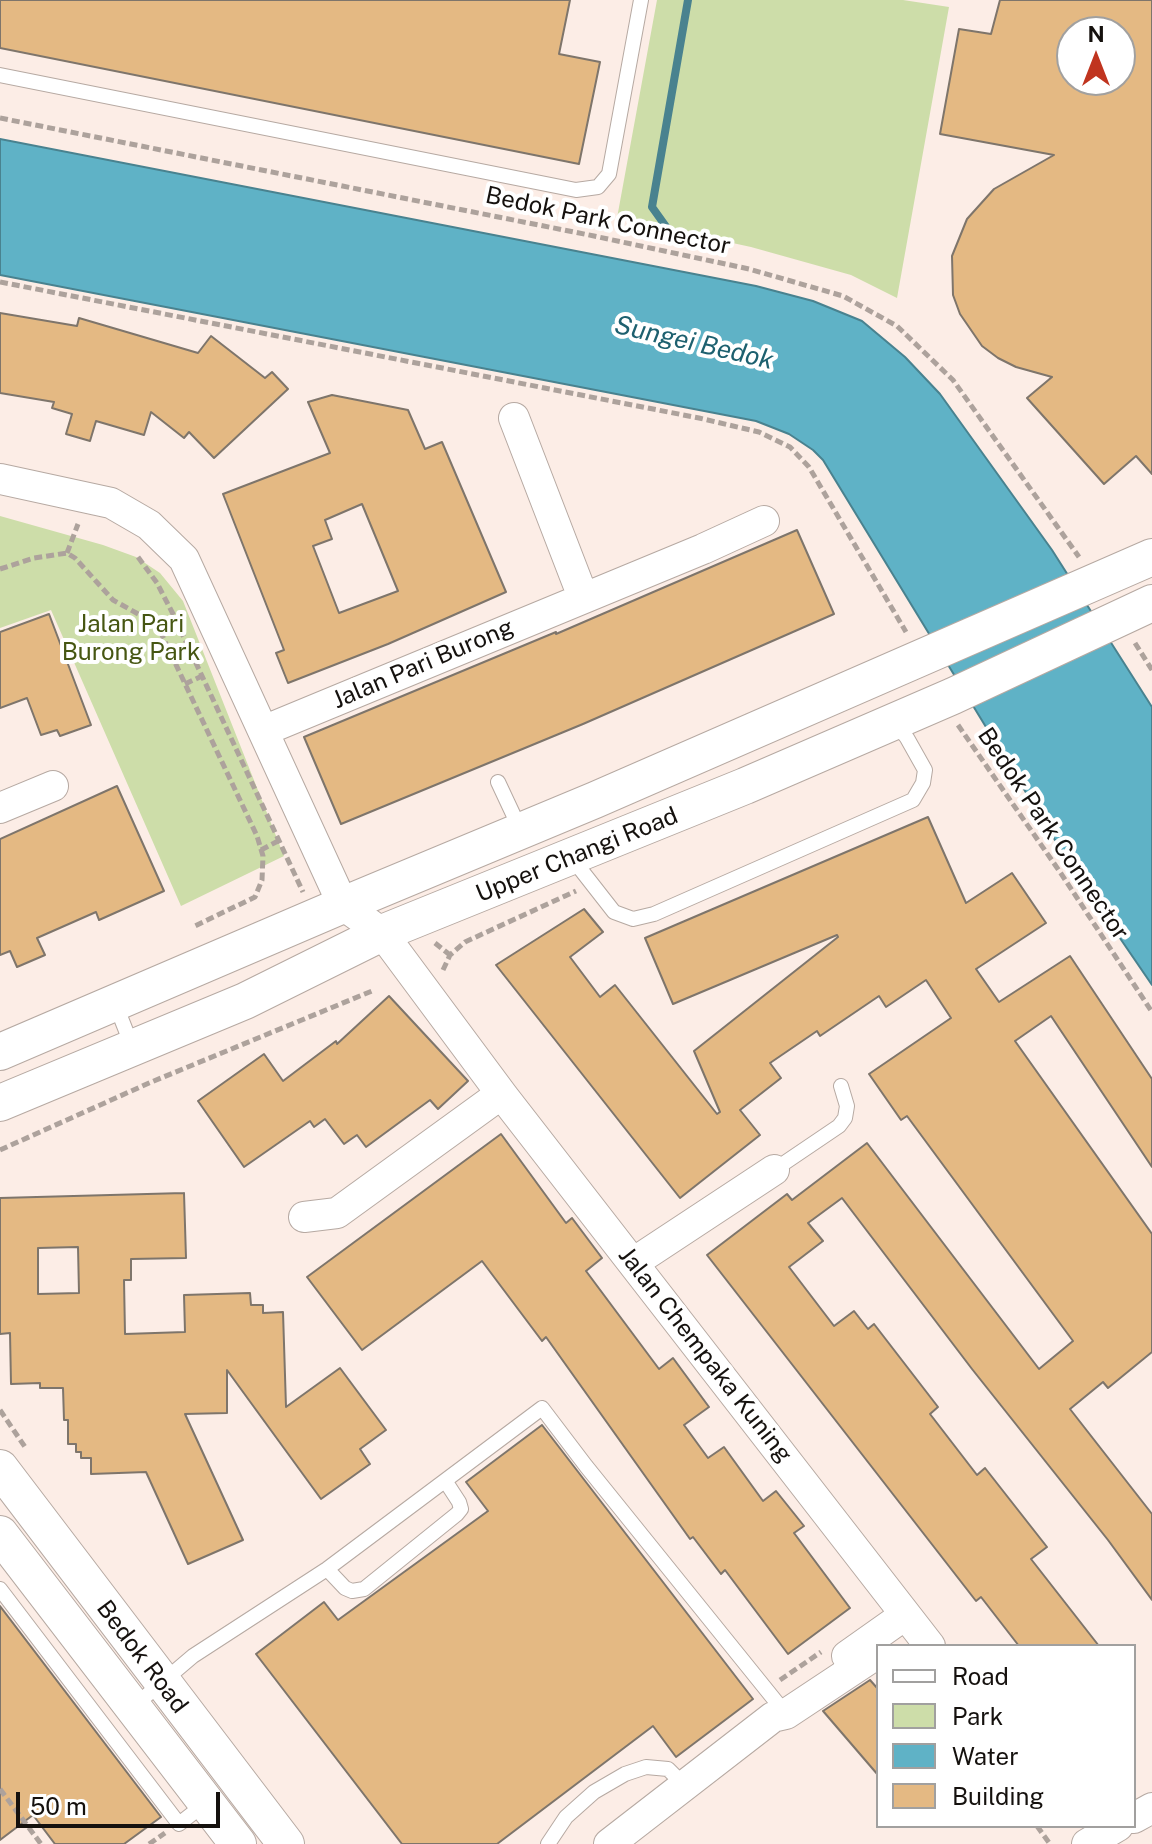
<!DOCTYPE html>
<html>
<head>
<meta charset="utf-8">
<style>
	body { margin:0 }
	#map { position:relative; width:1152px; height:1844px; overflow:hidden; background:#fcede6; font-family:"Public Sans",sans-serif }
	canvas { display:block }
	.legend { position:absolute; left:876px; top:1644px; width:260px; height:184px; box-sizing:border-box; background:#fff; border:2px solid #a1a09f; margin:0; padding:10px 14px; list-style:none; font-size:24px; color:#15110e }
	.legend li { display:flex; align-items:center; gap:16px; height:40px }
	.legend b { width:40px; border:2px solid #a1a09f }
	.north { position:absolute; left:1056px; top:16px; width:80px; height:80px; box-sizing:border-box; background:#fff; border:2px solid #a1a09f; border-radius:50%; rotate:0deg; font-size:22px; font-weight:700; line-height:32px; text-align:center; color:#15110e }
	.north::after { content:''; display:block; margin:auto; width:28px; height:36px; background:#c0341f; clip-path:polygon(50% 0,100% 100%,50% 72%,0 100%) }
	.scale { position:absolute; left:16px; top:1792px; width:204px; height:36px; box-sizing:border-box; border:4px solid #15110e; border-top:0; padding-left:10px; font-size:24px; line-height:28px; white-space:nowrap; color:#15110e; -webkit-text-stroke:6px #fff; paint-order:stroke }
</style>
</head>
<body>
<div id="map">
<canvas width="1152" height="1844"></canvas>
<ul class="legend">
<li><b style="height:10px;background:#fff"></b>Road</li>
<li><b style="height:22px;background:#cddda9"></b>Park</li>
<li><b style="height:22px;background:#5fb2c6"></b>Water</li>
<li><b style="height:22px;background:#e4b983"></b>Building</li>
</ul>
<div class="north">N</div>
<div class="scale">50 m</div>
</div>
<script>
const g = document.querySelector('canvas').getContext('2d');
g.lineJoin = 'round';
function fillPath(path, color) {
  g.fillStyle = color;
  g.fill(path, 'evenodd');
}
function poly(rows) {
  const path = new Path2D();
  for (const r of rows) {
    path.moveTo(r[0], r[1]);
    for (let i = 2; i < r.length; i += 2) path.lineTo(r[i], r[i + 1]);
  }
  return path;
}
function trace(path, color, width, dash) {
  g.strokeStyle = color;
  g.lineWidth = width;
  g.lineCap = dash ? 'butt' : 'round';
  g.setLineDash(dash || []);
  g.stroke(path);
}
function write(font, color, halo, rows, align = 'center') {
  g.font = font + ' "Public Sans",sans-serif';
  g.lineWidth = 8;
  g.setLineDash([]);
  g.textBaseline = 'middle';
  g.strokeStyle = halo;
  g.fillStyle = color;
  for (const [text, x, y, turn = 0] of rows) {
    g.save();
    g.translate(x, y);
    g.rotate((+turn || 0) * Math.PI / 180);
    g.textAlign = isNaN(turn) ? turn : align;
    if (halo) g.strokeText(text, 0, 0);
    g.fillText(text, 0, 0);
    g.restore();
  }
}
fillPath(poly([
	[657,0,903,0,949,7,897,298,851,275,751,247,617,218],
	[0,516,103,545,136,557,160,573,183,601,284,856,181,906,51,610,0,628]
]), '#cddda9');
const water = poly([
	[0,139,756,286,813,301,862,321,905,357,940,394,1052,550,1152,707,1152,985,1072,868,823,460,813,450,789,434,756,421,0,275,0,139]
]);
fillPath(water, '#5fb2c6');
trace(water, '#49828f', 2);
trace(poly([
	[667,228,652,207,688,0]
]), '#49828f', 8);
const building = poly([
	[0,0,570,0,559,54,600,62,579,164,0,48,0,0],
	[1000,0,1152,0,1152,474,1136,456,1104,484,1027,398,1052,377,1016,367,998,358,982,346,960,314,953,295,952,256,967,219,994,189,1054,155,940,134,959,29,991,34,1000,0],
	[1072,32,1120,32,1120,80,1072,80,1072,32],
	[0,313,77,326,79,318,198,353,211,336,265,378,272,372,288,389,214,458,189,432,184,438,151,412,144,435,96,421,90,441,66,434,72,414,52,408,54,402,0,393,0,313],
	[332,395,408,410,425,449,442,442,506,592,388,644,288,683,276,653,284,650,223,494,330,453,308,402,332,395],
	[362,504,398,591,339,613,313,546,332,539,325,520,362,504],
	[797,530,834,614,583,724,341,824,304,737,556,632,556,634,797,530],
	[49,614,91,725,60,736,57,730,41,735,27,698,0,708,0,632,49,614],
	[117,786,164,891,99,920,96,912,37,938,45,955,17,967,10,951,0,955,0,839,117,786],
	[928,817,966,903,1012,873,1046,923,976,969,999,1002,1070,956,1152,1079,1152,1167,1051,1016,1015,1041,1152,1234,1152,1352,1108,1388,1103,1382,1070,1409,1152,1514,1152,1600,1108,1540,972,1369,842,1198,808,1223,823,1241,789,1267,834,1326,854,1311,868,1329,874,1324,938,1407,930,1414,977,1475,985,1468,1047,1547,1031,1559,1099,1646,1019,1646,981,1597,976,1601,707,1255,787,1194,792,1200,867,1143,1039,1369,1073,1341,907,1116,901,1120,869,1074,951,1018,926,980,886,1007,879,996,820,1036,817,1031,770,1063,781,1078,740,1110,760,1135,680,1198,496,965,584,909,603,932,570,957,600,997,615,985,717,1114,720,1112,694,1051,838,937,837,935,673,1004,645,938,928,817],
	[389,996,468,1081,438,1109,430,1100,366,1147,357,1135,344,1144,325,1119,314,1127,310,1121,244,1167,198,1101,264,1054,283,1081,336,1041,337,1044,389,996],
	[501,1134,566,1223,572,1218,602,1258,586,1271,659,1369,673,1358,709,1407,684,1425,708,1458,724,1447,763,1501,776,1491,804,1526,794,1533,850,1608,788,1654,725,1570,721,1574,693,1537,690,1539,546,1337,542,1341,482,1261,362,1350,307,1277,501,1134],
	[184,1193,186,1258,131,1259,131,1280,124,1280,125,1334,185,1332,184,1295,250,1293,251,1305,263,1305,263,1313,283,1312,286,1407,340,1368,386,1430,360,1449,370,1464,321,1499,227,1370,227,1413,185,1414,243,1540,188,1564,146,1472,91,1474,91,1458,81,1458,81,1452,76,1452,76,1444,68,1444,68,1420,64,1420,63,1388,40,1388,40,1383,11,1384,10,1333,0,1334,0,1198,184,1193],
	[78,1247,79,1293,38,1294,38,1248,78,1247],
	[542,1425,753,1699,676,1757,653,1726,497,1844,402,1844,256,1654,324,1602,338,1620,488,1511,466,1482,542,1425],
	[0,1606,161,1817,124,1844,55,1844,33,1815,0,1840,0,1606],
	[870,1680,878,1689,878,1775,823,1711,870,1680]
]);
fillPath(building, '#e4b983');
trace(building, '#7e756b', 2);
const service = poly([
	[0,75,576,190,598,187,609,174,641,0],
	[498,782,520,829],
	[571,857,614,912,633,919,654,914,913,800,923,783,925,770,907,738,894,721],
	[115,1003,132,1046],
	[774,1170,839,1126,845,1118,847,1106,841,1086],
	[327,1569,345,1588,352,1591,364,1589,457,1514,461,1509,459,1502,446,1482],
	[0,1589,179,1824,207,1802],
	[133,1707,193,1656,327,1569,542,1408,586,1466,786,1714],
	[548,1844,566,1817,594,1792,625,1774,646,1767,668,1769,685,1786]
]);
const minor = poly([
	[514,418,583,597],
	[0,479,111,503,149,525,184,559,343,905,382,933,503,1096,930,1646],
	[263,731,703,549,764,521],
	[0,808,53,786],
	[304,1217,337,1213,490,1102,503,1096],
	[633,1263,774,1170],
	[847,1656,905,1615],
	[1134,1818,1152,1808],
	[609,1844,773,1717,786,1714,878,1653],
	[1087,1844,1118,1826]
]);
const tertiary = poly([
	[0,1052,343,905,595,800,1152,557],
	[0,1103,245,1001,382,933,745,786,953,696,1152,603],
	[0,1468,286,1844],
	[0,1534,238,1844]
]);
trace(service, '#b6a9a2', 16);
trace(minor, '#b6a9a2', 32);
trace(tertiary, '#b6a9a2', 38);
trace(poly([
	[0,118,594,236,749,269,843,296,897,326,953,380,1079,557],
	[0,282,699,418,759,432,790,447,809,467,906,632],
	[67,553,78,524],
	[138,557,157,583,173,614,303,892],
	[0,569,34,558,67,553,75,558,113,600,149,620,161,633,257,836,263,856,262,880,255,897,195,926],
	[1135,643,1152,670],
	[185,684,202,676],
	[958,725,1060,872,1152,1012],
	[261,850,278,841],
	[435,943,450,955],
	[443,970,450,955,465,942,576,891],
	[0,1150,149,1083,372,991],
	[0,1410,25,1447],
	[780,1680,821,1652],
	[0,1789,41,1844],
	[1037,1826,1050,1844],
	[149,1844,165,1833]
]), '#ada29c', 5, [8, 4]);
trace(service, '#fff', 14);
trace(minor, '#fff', 30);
trace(tertiary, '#fff', 36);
write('24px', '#15110e', '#fff', [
	["Bedok Park Connector",608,221,12],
	["Jalan Pari Burong",423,664,-23],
	["Bedok Park Connector",1053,834,56],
	["Upper Changi Road",577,855,-22],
	["Jalan Chempaka Kuning",705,1355,52],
	["Bedok Road",142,1657,53]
]);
write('24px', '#465612', '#fff', [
	["Jalan Pari",131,625],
	["Burong Park",131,653]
]);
write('italic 26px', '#1d606f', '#fff', [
	["Sungei Bedok",694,343,13]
]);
</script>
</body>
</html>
